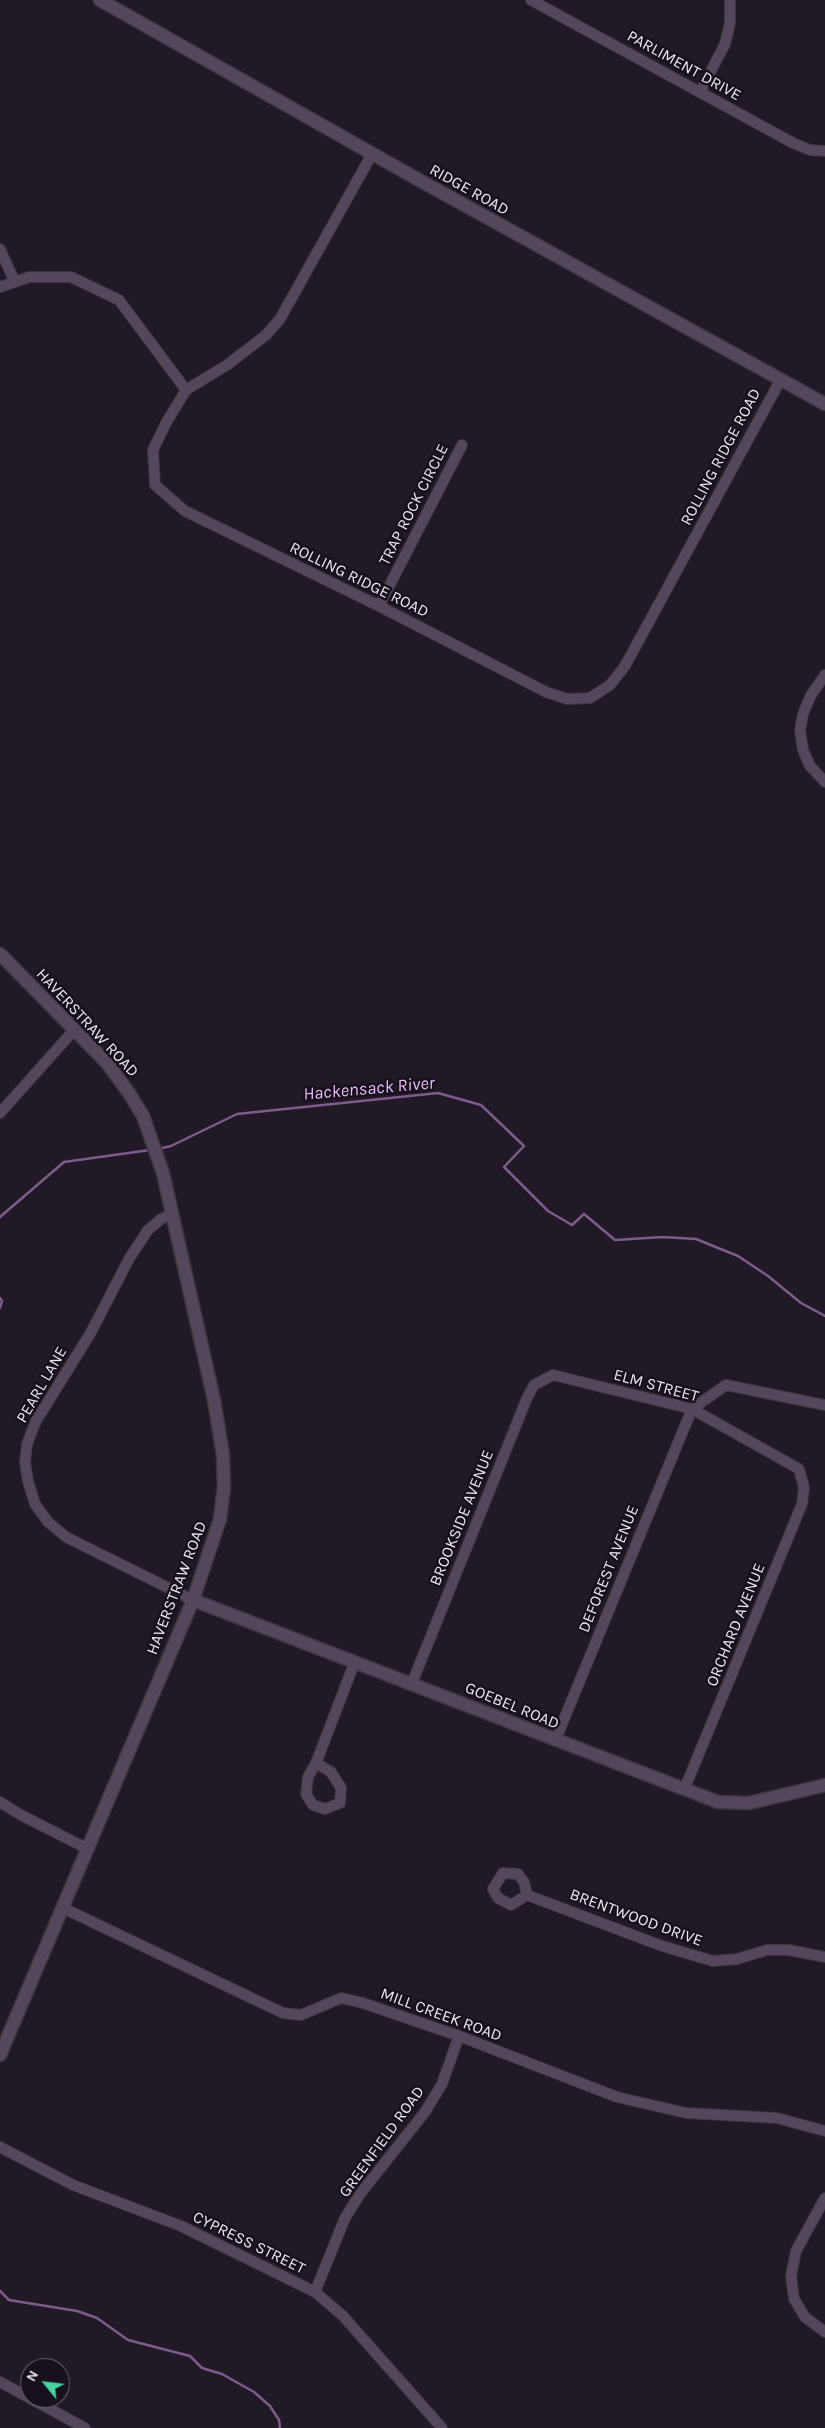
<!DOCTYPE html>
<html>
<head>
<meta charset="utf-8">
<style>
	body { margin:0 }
	#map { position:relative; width:825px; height:2428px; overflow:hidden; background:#211925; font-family:Karla,sans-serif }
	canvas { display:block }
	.north { position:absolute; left:20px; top:2358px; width:50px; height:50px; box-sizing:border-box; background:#18101c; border:1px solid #6d6670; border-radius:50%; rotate:299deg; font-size:14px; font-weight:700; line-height:20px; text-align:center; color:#ece7ef }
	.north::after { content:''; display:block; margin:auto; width:18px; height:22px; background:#45d49f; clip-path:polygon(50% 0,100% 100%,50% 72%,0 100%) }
</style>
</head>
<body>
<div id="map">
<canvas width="825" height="2428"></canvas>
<div class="north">N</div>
</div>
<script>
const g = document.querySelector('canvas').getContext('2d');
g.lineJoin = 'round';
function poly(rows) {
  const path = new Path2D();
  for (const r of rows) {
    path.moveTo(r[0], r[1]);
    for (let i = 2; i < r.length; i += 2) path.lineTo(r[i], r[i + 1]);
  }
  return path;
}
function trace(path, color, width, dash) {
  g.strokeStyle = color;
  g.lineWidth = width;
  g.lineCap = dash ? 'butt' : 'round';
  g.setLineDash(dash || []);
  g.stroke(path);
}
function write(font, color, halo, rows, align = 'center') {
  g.font = font + ' Karla,sans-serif';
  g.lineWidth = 5;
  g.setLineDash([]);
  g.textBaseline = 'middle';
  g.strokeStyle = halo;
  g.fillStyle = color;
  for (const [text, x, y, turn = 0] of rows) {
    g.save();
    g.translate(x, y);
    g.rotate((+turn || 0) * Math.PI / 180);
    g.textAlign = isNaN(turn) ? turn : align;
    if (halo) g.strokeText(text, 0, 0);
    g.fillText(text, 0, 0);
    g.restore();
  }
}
trace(poly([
	[158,1149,171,1146,237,1114,438,1093,481,1105,524,1146,504,1167,548,1211,572,1225,584,1214,615,1240,663,1237,696,1239,738,1256,768,1276,801,1303,825,1316],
	[0,1217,64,1162,150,1150],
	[0,1298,2,1301,0,1308],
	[0,2291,9,2300,77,2311,97,2318,128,2340,190,2356,202,2368,222,2374,254,2392,270,2406,279,2420,280,2428]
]), '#7d5c8d', 2.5);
const minor = poly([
	[531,0,793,143,810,150,825,151],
	[700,92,725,44,730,23,730,0],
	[372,154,280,319,266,335,227,365,186,390,166,423,153,450,155,485,185,511,379,606,546,692,567,699,590,698,610,685,625,666,781,379],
	[0,249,15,282],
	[0,287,29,277,71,277,119,300,186,390],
	[379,606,462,445],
	[825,675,811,695,803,714,800,730,803,750,810,766,825,782],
	[0,1113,75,1029],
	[173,1213,161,1219,148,1230,129,1259,90,1334,36,1421,27,1444,25,1462,28,1481,35,1504,48,1522,66,1537,193,1600],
	[412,1683,527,1398,534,1385,553,1375,692,1409,799,1469,804,1488,802,1504,684,1790],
	[555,1741,692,1409,726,1385,825,1405],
	[316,1763,331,1772,341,1788,340,1803,325,1809,313,1805,306,1794,308,1777,316,1763,354,1664],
	[0,1802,21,1815,86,1848],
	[503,1873,518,1874,524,1882,527,1895,511,1905,498,1898,493,1889,503,1873],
	[527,1895,662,1946,713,1961,737,1959,767,1950,789,1950,825,1957],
	[63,1908,283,2013,301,2015,341,1998,363,2003,459,2036,617,2097,686,2113,777,2118,825,2131],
	[0,2147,73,2185,181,2226,315,2292,343,2316,442,2428],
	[825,2198,796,2251,791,2276,794,2299,805,2317,825,2332],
	[315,2292,345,2218,360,2194,425,2112,442,2084,459,2036],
	[0,2382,85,2428]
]);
const tertiary = poly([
	[100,0,419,180,825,404],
	[0,954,107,1063,129,1093,143,1116,163,1173,214,1400,223,1455,224,1487,220,1519,193,1600,0,2055],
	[193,1600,718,1802,749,1803,825,1785]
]);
trace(minor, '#3d3641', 12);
trace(tertiary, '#3d3641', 15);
trace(minor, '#54465b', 10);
trace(tertiary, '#54465b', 12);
write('16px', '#ece7ef', '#18101c', [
	["PARLIMENT DRIVE",684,66,29],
	["RIDGE ROAD",469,190,29],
	["ROLLING RIDGE ROAD",721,457,-62],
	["TRAP ROCK CIRCLE",414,505,-63],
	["ROLLING RIDGE ROAD",359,580,26],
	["HAVERSTRAW ROAD",87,1023,47],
	["PEARL LANE",42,1385,-60],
	["ELM STREET",656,1386,15],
	["BROOKSIDE AVENUE",462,1518,-68],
	["DEFOREST AVENUE",609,1569,-68],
	["HAVERSTRAW ROAD",177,1588,-69],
	["ORCHARD AVENUE",736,1625,-68],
	["GOEBEL ROAD",512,1706,22],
	["BRENTWOOD DRIVE",636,1918,20],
	["MILL CREEK ROAD",441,2015,20],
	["GREENFIELD ROAD",382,2142,-54],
	["CYPRESS STREET",249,2243,26]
]);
write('italic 18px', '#e5bdf9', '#18101c', [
	["Hackensack River",369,1089,-5]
]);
</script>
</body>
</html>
